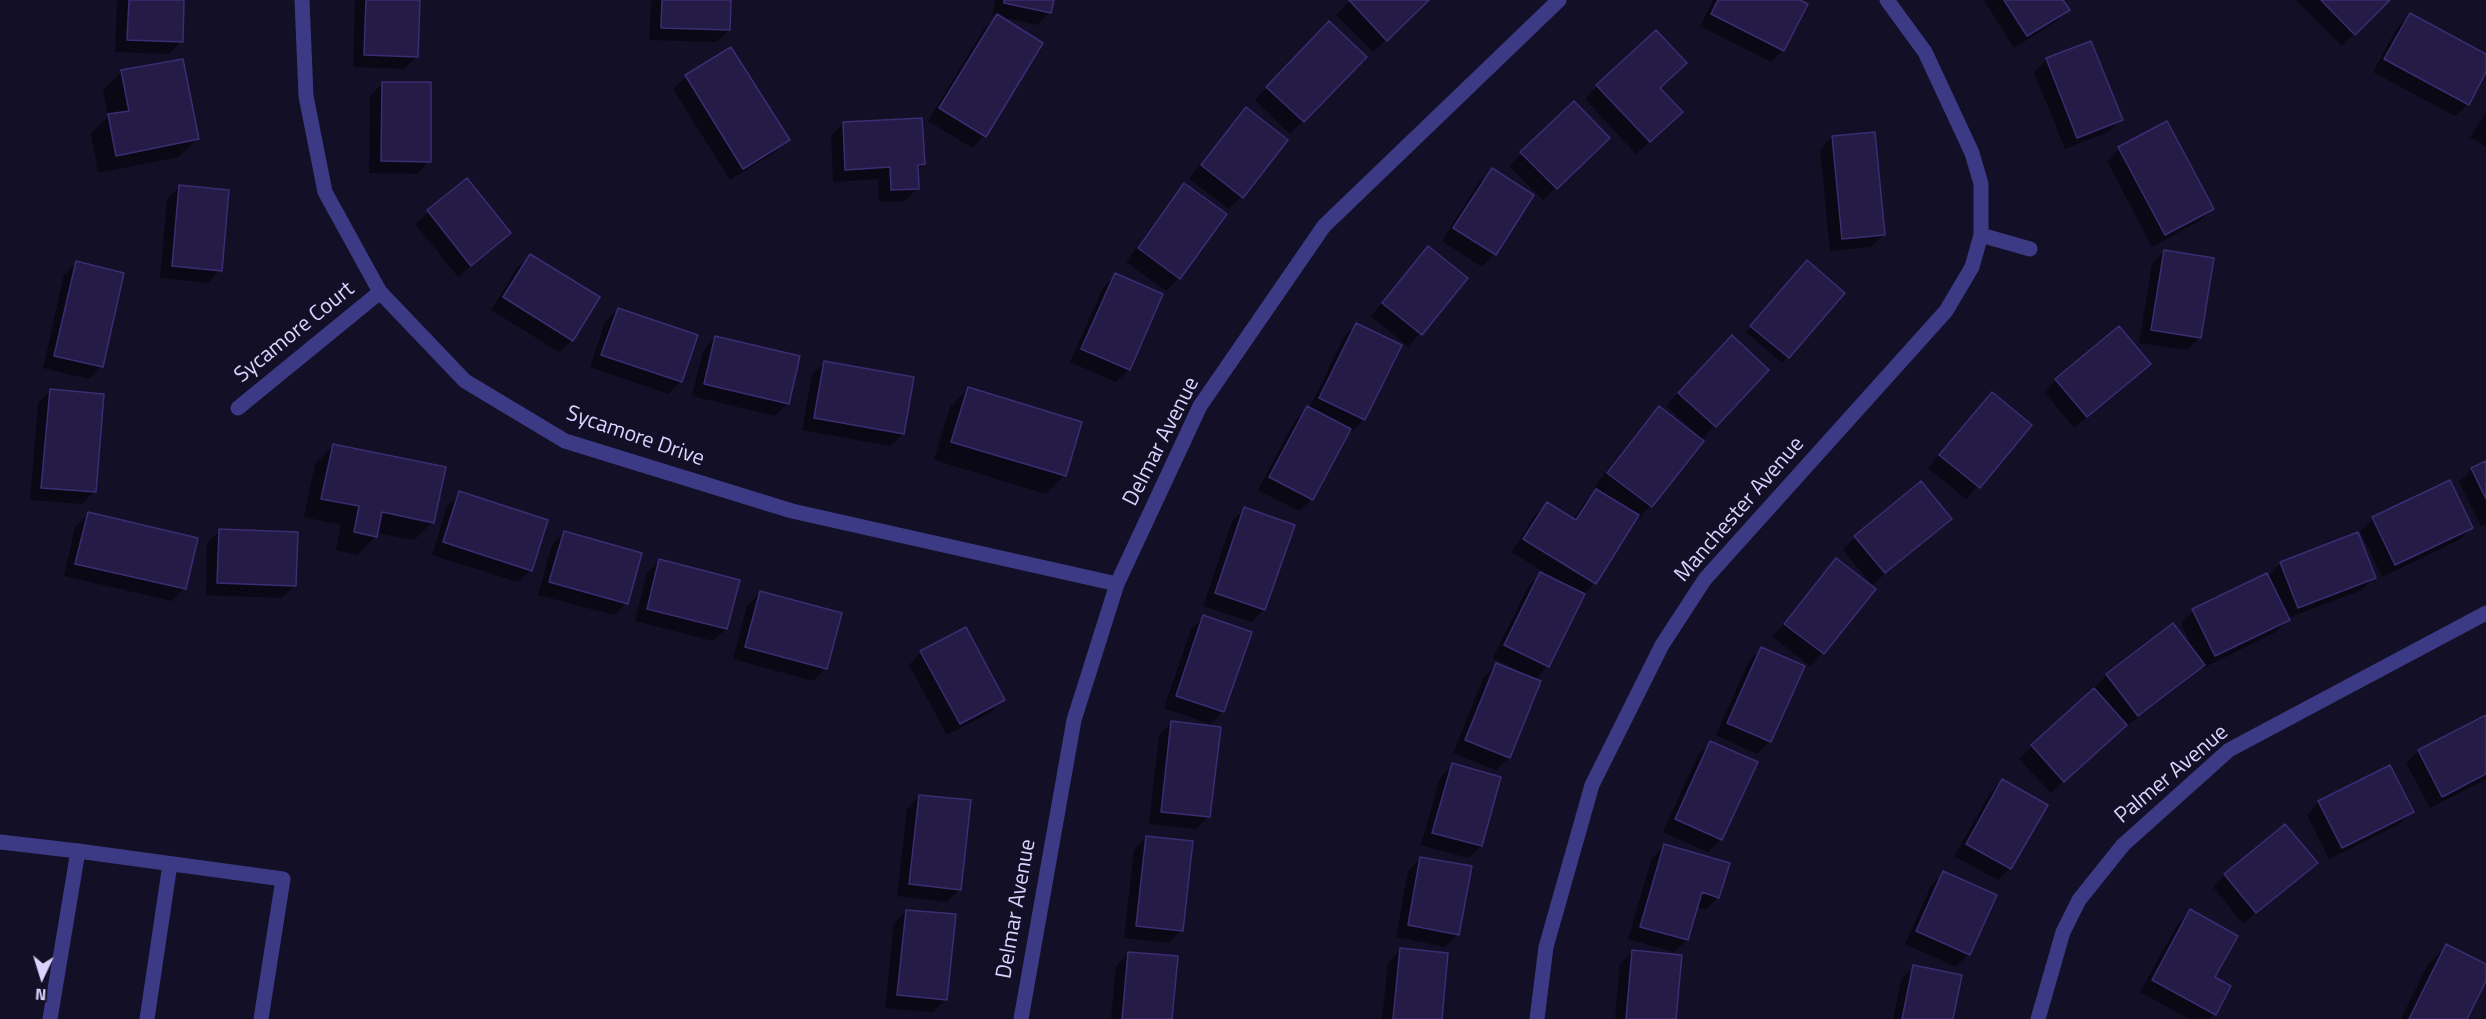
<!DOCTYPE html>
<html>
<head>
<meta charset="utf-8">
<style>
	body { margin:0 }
	#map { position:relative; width:2486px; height:1019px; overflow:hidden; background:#130f26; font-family:"Titillium Web",sans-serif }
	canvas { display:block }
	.north { position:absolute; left:12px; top:947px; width:60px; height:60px; -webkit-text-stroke:4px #130f26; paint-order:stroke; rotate:184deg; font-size:16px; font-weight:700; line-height:24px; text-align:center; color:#d9d4ff }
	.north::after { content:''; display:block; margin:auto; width:21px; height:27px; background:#d9d4ff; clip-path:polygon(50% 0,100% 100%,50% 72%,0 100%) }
</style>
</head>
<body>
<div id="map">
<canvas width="2486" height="1019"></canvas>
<div class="north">N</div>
</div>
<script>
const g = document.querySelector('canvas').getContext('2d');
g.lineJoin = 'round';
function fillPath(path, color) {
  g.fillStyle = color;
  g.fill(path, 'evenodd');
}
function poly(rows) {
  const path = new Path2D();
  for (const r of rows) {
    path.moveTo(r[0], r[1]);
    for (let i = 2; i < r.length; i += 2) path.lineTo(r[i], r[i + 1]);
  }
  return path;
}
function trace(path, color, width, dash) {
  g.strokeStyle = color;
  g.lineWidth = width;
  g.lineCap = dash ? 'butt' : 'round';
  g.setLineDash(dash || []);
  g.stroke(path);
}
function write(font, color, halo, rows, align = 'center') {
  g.font = font + ' "Titillium Web",sans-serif';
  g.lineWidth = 5;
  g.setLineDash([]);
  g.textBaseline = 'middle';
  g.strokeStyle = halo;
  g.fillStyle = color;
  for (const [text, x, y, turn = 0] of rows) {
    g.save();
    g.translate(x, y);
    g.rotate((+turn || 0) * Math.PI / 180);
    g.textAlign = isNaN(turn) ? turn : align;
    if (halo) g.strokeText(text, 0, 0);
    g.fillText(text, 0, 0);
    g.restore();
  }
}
fillPath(poly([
	[117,0,183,0,182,41,169,54,115,52],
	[355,0,419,0,416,57,404,69,353,67],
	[653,0,730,0,729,30,716,42,649,40,651,2],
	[995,0,1052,0,1049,13,1037,25,998,16,984,136,972,148,928,121,984,29,997,16,992,15],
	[1351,0,1428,0,1373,52,1336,15],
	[1713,0,1796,0,1783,50,1771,62,1700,26],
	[1984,0,2062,0,2068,10,2055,22,2014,48],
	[2296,0,2388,0,2342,46],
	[2410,15,2486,56,2486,69,2468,104,2455,116,2373,72,2397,28],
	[1329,23,1365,58,1290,134,1255,100],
	[731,49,788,139,775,152,730,180,673,89,686,77],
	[2047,60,2121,120,2108,132,2065,149,2034,72],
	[122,72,197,139,179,157,98,173,91,134,108,116,103,90],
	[382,84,429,161,417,174,369,173,370,96],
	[1597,86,1659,89,1669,124,1636,154,1585,99],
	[1574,103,1595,151,1543,200,1509,166],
	[1246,109,1241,197,1229,209,1189,179,1234,122],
	[2486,113,2486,147,2470,137],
	[843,123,924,164,917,171,918,188,905,201,879,202,878,179,833,182,831,136],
	[1832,137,1884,234,1871,247,1830,251,1820,150],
	[2119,149,2212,209,2199,221,2152,247,2107,161],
	[1492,170,1532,196,1494,254,1482,267,1442,241,1479,182],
	[467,180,509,233,458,277,415,224],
	[1184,185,1179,278,1166,291,1126,262,1172,198],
	[180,186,220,270,208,283,160,278,167,199],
	[1428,248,1466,279,1408,347,1371,316],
	[2164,251,2200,337,2187,350,2139,343,2152,264],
	[530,256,572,340,559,352,491,310,517,268],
	[76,263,102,366,89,379,43,368,64,275],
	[1801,268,1843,293,1782,363,1746,332],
	[1115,275,1161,295,1129,370,1116,382,1070,362,1103,288],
	[618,309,681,381,668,394,590,367,605,322],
	[1356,325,1364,419,1352,432,1348,430,1312,499,1299,511,1258,490,1295,420,1309,409,1344,337],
	[715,338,788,403,775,416,692,396,703,351],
	[1719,349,1767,370,1702,439,1666,406],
	[825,362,903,434,890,446,802,430,812,375],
	[2149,364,2074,428,2044,392,2056,380],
	[968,389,1064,475,1046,494,934,460,950,407],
	[51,391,94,492,82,504,30,500,38,403],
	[1992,394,2030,425,1966,499,1928,468],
	[1659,408,1701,441,1650,506,1638,519,1636,517,1595,583,1582,596,1548,666,1534,680,1509,758,1496,770,1453,753,1484,677,1496,665,1524,676,1525,674,1493,658,1528,587,1540,574,1553,581,1554,579,1512,552,1534,516,1547,504,1573,520,1584,503,1596,491,1603,495,1604,493,1595,486,1646,421],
	[333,446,433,522,414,540,377,533,376,536,357,555,336,550,341,525,304,517,315,464],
	[2486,462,2486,524,2481,526,2459,482,2471,470],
	[460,493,531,570,518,582,432,555,447,506],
	[1245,509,1264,609,1252,622,1203,606,1232,521],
	[88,514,184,588,172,601,64,576,75,527],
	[1950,518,1872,585,1843,550,1855,537],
	[2373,519,2471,528,2459,540,2382,577,2360,531],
	[220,531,294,586,282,598,206,595,207,543],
	[564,533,626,603,614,615,538,595,552,545],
	[660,560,738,581,726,629,713,641,635,621,647,573],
	[1836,560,1823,653,1810,666,1773,637,1823,573],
	[2281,563,2374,577,2362,590,2288,618,2276,632,2203,668,2202,666,2190,678,2125,727,2124,726,2051,793,2019,759,2107,675,2195,653,2181,623,2193,611,2267,577],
	[760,593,826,668,813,681,733,659,747,606],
	[1204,617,1223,711,1210,724,1164,708,1191,629],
	[1762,648,1770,741,1757,754,1716,735,1749,661],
	[921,652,1003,699,991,712,947,735,909,665],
	[2486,716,2486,779,2430,808,2406,763,2419,751],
	[1172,723,1209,816,1196,829,1149,824,1159,735],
	[1711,742,1721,839,1708,852,1663,832,1698,755],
	[1452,765,1481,846,1468,858,1421,845,1440,778],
	[2002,781,2010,868,1998,880,1954,856,1990,794],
	[920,796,960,889,947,902,897,896,907,809],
	[2319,802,2412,811,2399,824,2329,859,2307,815],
	[1146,837,1181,930,1169,943,1124,938,1134,850],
	[1664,846,1718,897,1706,910,1696,907,1687,940,1674,952,1628,939,1652,858],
	[1421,858,1458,934,1445,947,1396,937,1408,871],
	[2304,871,2243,924,2213,887,2225,875],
	[1944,873,1995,895,1968,954,1956,967,1905,944,1931,886],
	[906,911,946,999,933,1012,885,1008,894,924],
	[2191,911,2213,978,2214,1014,2209,1019,2189,1019,2140,992,2178,924],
	[2447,946,2486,965,2486,978,2465,1019,2401,1019,2428,964],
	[1400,950,1440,1019,1382,1019,1388,963],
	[1632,952,1674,1019,1615,1019,1620,964],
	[1129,953,1170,1019,1111,1019,1116,966],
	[1913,967,1952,1019,1893,1019,1901,980]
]), '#0007');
const building = poly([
	[129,0,184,0,183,42,127,40,129,0],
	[366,0,420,0,418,57,364,55,366,0],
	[662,0,731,0,730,30,661,28,662,0],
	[1004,0,1054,0,1051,13,1004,3,1004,0],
	[1349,0,1429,0,1387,41,1349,0],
	[1718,0,1800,0,1808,4,1784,51,1711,14,1718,0],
	[2004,0,2063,0,2070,10,2027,36,2004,0],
	[2321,0,2390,0,2355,35,2321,0],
	[2410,13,2486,54,2486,72,2469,105,2384,59,2410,13],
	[997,14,1043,43,986,137,939,108,997,14],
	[1329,21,1367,57,1304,122,1266,87,1329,21],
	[1656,30,1687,63,1660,88,1683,112,1650,142,1596,85,1656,30],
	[2091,41,2123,120,2077,138,2046,58,2091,41],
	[731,47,790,140,743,169,685,75,731,47],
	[183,59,199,139,116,156,108,114,129,111,121,70,183,59],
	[382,82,431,82,431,162,381,161,382,82],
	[1574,101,1610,138,1557,189,1520,152,1574,101],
	[1246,107,1288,140,1243,198,1201,165,1246,107],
	[922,118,925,164,918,165,919,189,891,190,890,167,845,170,843,122,922,118],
	[2167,121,2214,209,2165,235,2118,147,2167,121],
	[1875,132,1885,235,1842,239,1832,136,1875,132],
	[1492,168,1534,195,1496,255,1453,228,1492,168],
	[467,178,511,233,471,266,427,210,467,178],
	[1184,183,1227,214,1180,279,1138,248,1184,183],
	[179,185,229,190,222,271,172,266,179,185],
	[1428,246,1468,278,1422,335,1382,303,1428,246],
	[2164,250,2214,258,2201,338,2151,330,2164,250],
	[530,254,600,297,573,341,503,297,530,254],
	[1807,260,1845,293,1789,358,1750,326,1807,260],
	[76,261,124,273,103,367,54,356,76,261],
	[1115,273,1163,294,1130,370,1081,349,1115,273],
	[618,308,698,335,682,382,601,355,618,308],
	[1356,323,1402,345,1365,420,1319,398,1356,323],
	[2119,326,2151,364,2087,417,2055,379,2119,326],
	[1732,335,1769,370,1716,427,1678,393,1732,335],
	[715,336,800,356,789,404,704,384,715,336],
	[824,361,914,377,904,434,814,418,824,361],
	[968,387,1082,422,1066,476,951,442,968,387],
	[50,389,104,394,96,492,41,488,50,389],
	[1992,392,2032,425,1980,488,1939,455,1992,392],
	[1307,406,1351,429,1313,500,1269,477,1307,406],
	[1659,406,1704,441,1652,507,1607,473,1659,406],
	[333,444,446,467,434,523,382,512,377,537,354,532,359,506,321,499,333,444],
	[2486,461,2486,499,2471,468,2486,461],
	[2450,480,2473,528,2395,565,2372,517,2450,480],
	[1921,481,1952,519,1885,573,1854,536,1921,481],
	[1596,489,1639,515,1596,584,1523,539,1547,502,1576,520,1596,489],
	[459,491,548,520,532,571,443,542,459,491],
	[1244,507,1295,525,1265,610,1215,593,1244,507],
	[88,512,198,538,186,589,75,564,88,512],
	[219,529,298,532,296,586,217,583,219,529],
	[564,531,642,553,628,604,549,582,564,531],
	[2358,532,2376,578,2298,608,2280,562,2358,532],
	[1836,558,1876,589,1824,654,1784,624,1836,558],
	[659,559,740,580,727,629,647,609,659,559],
	[1540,572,1585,594,1549,667,1504,645,1540,572],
	[2267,573,2290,620,2215,656,2192,609,2267,573],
	[760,591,842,613,827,669,745,647,760,591],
	[1203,615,1252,632,1224,712,1176,696,1203,615],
	[2173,623,2205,665,2138,716,2106,674,2173,623],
	[966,627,1005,700,960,724,920,651,966,627],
	[1761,647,1805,666,1771,742,1727,723,1761,647],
	[1496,663,1541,681,1510,758,1465,740,1496,663],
	[2094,688,2127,725,2064,782,2031,745,2094,688],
	[2486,715,2486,774,2442,797,2418,750,2486,715],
	[1171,721,1221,727,1210,817,1161,812,1171,721],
	[1710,741,1758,762,1722,840,1675,819,1710,741],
	[1452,763,1501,777,1482,846,1432,833,1452,763],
	[2390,765,2414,812,2342,848,2318,801,2390,765],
	[2002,779,2048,805,2011,869,1966,844,2002,779],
	[919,795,971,800,961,890,909,884,919,795],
	[2285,824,2318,863,2256,913,2224,874,2285,824],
	[1146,836,1193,841,1183,931,1136,926,1146,836],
	[1664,844,1730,863,1719,898,1702,892,1688,940,1640,927,1664,844],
	[1420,857,1472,866,1459,935,1408,925,1420,857],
	[1943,871,1997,895,1970,955,1916,931,1943,871],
	[2190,909,2238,936,2215,977,2231,986,2216,1015,2152,980,2190,909],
	[906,910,956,914,947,1000,897,995,906,910],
	[2446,944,2486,964,2486,981,2467,1019,2409,1019,2446,944],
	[1400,948,1448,953,1442,1019,1393,1019,1400,948],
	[1632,950,1682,955,1676,1019,1626,1019,1632,950],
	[1128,952,1178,956,1172,1019,1122,1019,1128,952],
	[1913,965,1962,975,1953,1019,1902,1019,1913,965]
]);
fillPath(building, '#241b47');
trace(building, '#3b2d73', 1.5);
trace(poly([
	[0,842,78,851,50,1019],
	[78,851,283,879,261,1019],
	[147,1019,170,864]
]), '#3d3a85', 15);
trace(poly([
	[302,0,306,96,325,192,380,292,465,381,565,441,792,511,1117,584],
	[1981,235,2030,249],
	[238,408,380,292],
	[1021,1019,1074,720,1117,584,1200,406,1324,226,1559,0],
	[1537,1019,1546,947,1592,785,1662,645,1705,579,1946,311,1972,267,1981,235,1981,184,1972,153,1925,52,1887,0],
	[2038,1019,2063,932,2079,900,2123,845,2229,750,2486,613]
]), '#3d3a85', 15);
write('22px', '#d9d4ff', '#130f26', [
	["Sycamore Court",295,333,-39],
	["Sycamore Drive",635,437,19],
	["Delmar Avenue",1162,442,-63],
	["Manchester Avenue",1740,510,-49],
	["Palmer Avenue",2172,775,-40],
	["Delmar Avenue",1017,909,-80]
]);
</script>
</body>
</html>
